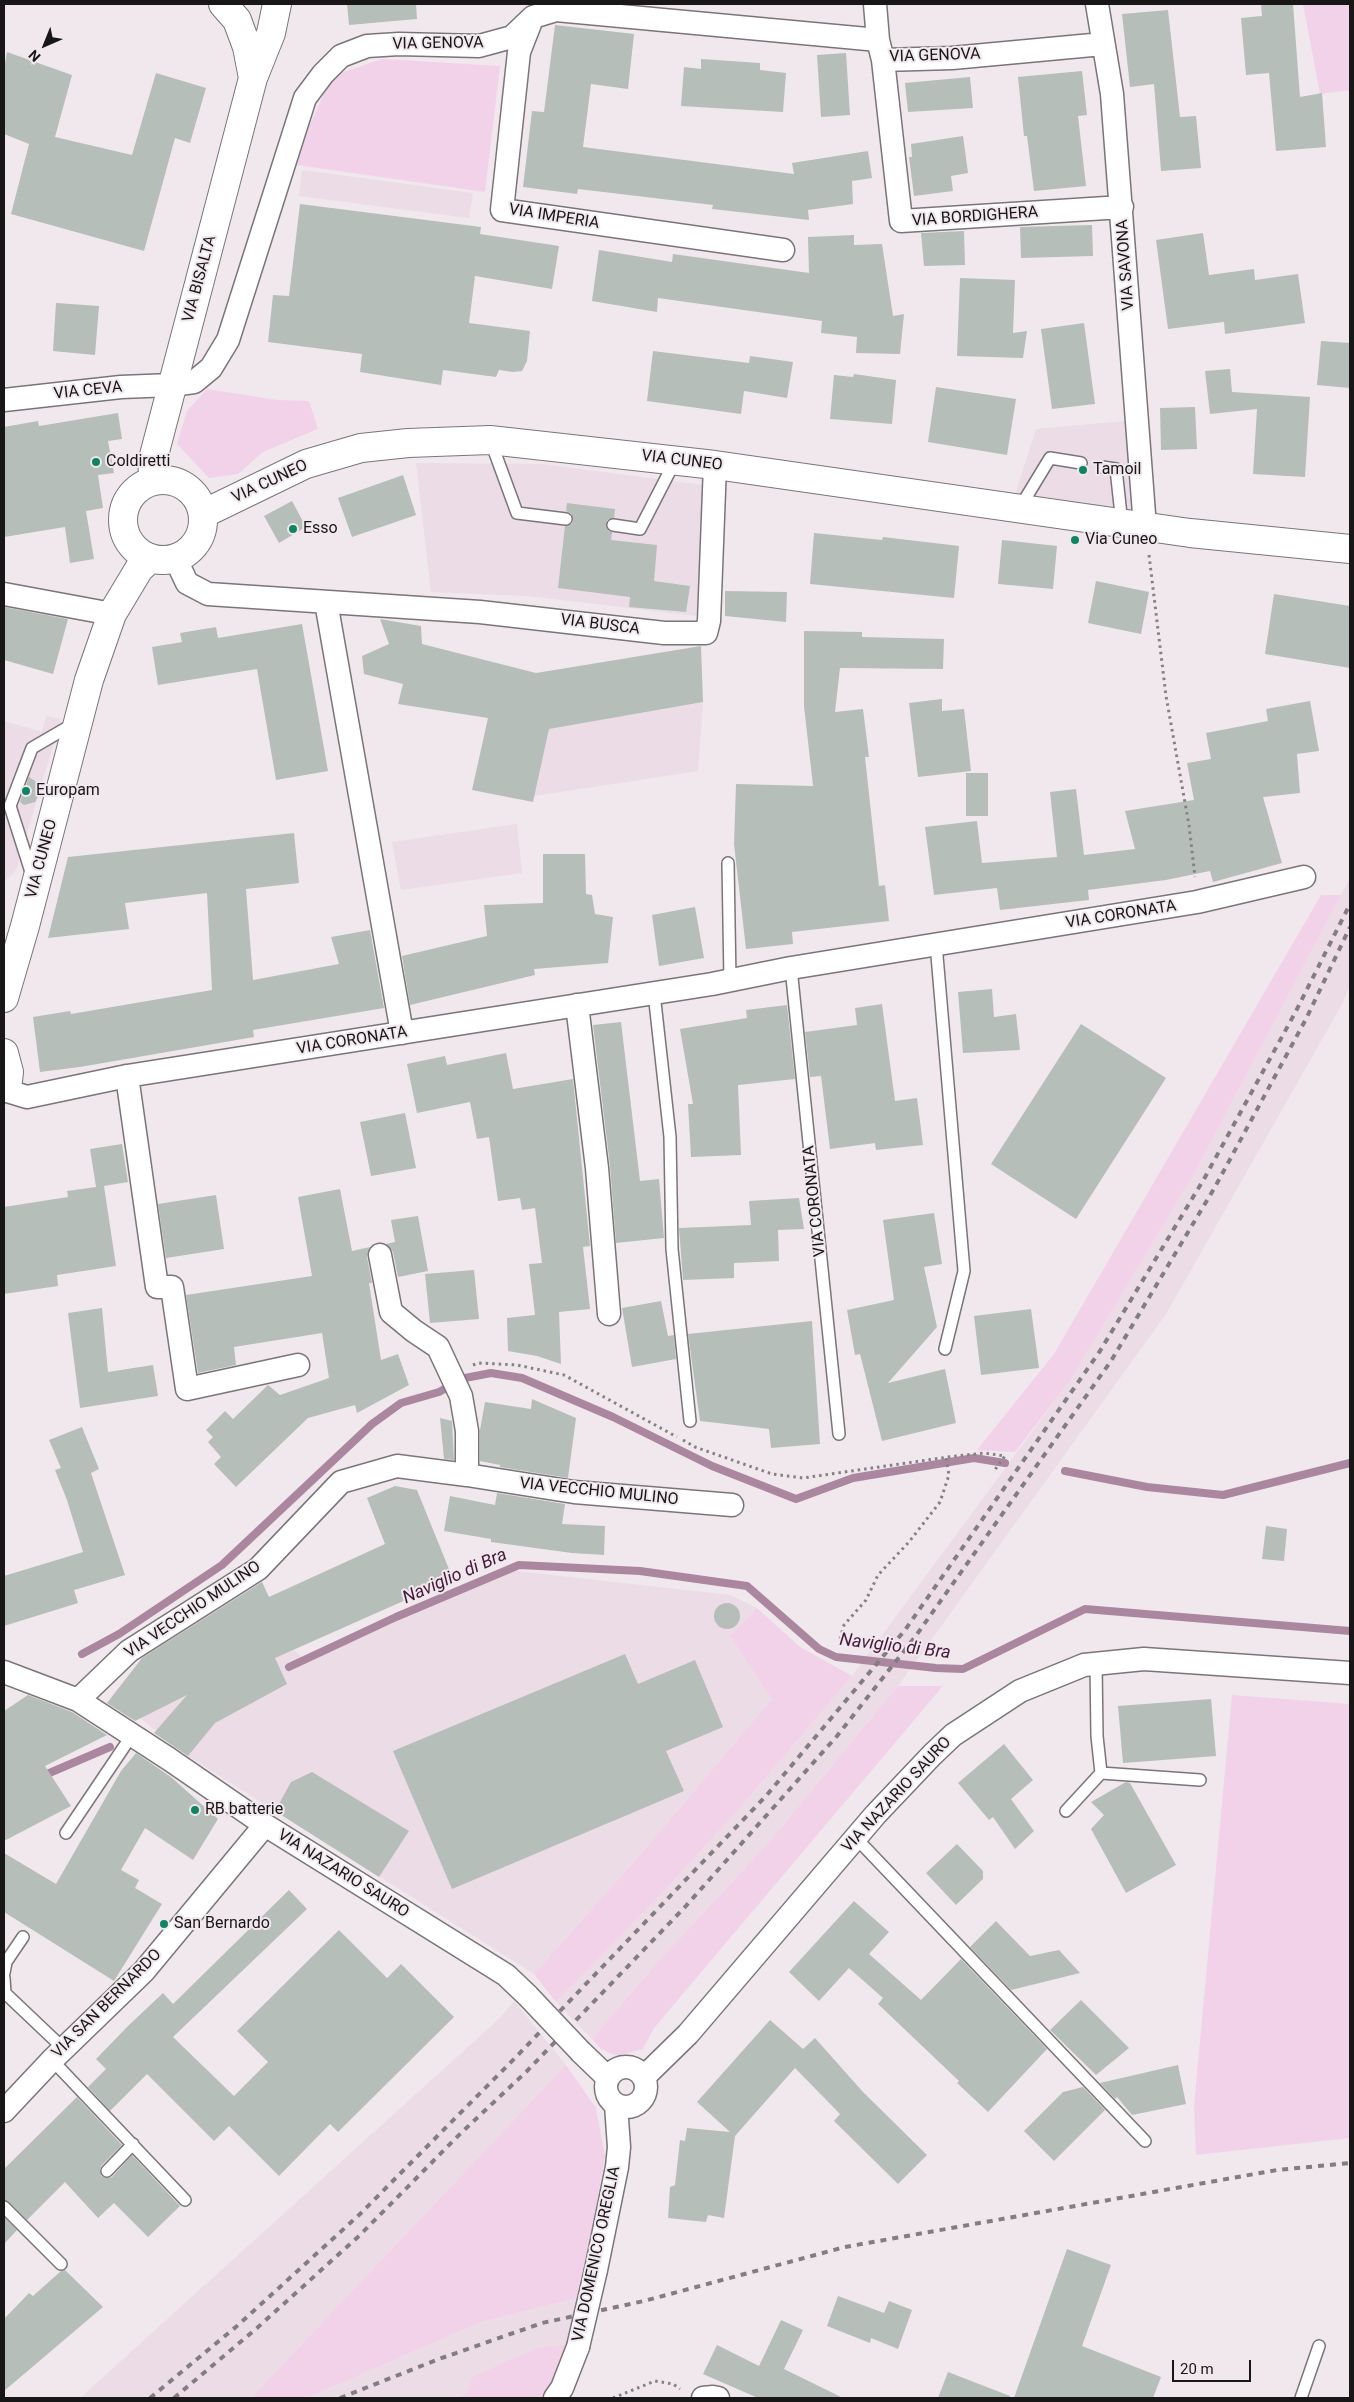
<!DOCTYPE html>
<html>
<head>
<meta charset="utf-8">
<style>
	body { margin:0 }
	#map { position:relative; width:1354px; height:2402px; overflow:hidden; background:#f0e8ed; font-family:Roboto,sans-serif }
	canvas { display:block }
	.frame { position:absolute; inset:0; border:5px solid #191618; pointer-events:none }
	.north { position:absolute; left:20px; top:20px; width:50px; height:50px; -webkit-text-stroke:4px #f0e8ed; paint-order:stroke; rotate:224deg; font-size:14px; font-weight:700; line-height:20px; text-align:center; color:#191618 }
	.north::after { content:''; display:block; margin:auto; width:18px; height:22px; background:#191618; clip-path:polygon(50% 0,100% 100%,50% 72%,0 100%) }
	.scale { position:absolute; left:1172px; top:2360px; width:79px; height:22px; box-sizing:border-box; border:2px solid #191618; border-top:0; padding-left:6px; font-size:15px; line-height:18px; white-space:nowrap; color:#191618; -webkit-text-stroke:4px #f0e8ed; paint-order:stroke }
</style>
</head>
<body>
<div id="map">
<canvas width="1354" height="2402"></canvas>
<div class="frame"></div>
<div class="north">N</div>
<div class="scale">20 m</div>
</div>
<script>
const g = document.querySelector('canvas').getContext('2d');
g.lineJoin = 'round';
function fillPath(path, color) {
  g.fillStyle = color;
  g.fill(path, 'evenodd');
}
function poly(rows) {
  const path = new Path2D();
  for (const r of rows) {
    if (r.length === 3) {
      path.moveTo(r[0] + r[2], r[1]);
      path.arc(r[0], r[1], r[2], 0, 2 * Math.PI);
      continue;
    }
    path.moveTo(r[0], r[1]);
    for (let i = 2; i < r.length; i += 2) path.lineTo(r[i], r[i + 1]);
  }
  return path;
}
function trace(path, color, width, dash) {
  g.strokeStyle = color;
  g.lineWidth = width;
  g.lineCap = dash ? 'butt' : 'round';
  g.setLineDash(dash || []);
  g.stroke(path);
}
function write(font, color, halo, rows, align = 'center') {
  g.font = font + ' Roboto,sans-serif';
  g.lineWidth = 4;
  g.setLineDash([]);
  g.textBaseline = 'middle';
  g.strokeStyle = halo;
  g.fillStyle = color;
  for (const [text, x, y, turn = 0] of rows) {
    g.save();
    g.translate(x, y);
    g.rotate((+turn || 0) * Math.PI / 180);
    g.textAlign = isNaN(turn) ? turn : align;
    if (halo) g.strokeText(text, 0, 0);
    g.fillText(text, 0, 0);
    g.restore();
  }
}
fillPath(poly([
	[302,170,473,193,469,218,299,196],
	[1125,421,1132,515,1014,498,1036,429],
	[416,463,542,464,703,485,697,616,528,596,431,592],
	[703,702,698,771,534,796,549,729],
	[46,716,61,719,16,870,5,881,4,721,42,732],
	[517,824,522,873,401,890,392,842],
	[1350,878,1350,986,1341,1006,1166,1314,898,1686,771,1840,657,1963,592,2039,556,2002,660,1895,737,1811,852,1676,1071,1379,1195,1172],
	[508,1570,730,1595,757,1608,730,1636,772,1699,641,1854,534,1974,188,1756,112,1696,150,1649,171,1638,262,1582,294,1650,304,1659],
	[514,2001,566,2065,251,2398,80,2398,500,2018],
	[580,2297,571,2344,472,2377,467,2394,454,2398,307,2398,481,2322]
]), '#ebdce6');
fillPath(poly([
	[1303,4,1350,4,1350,90,1320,94],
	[382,59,500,66,485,192,297,165,309,127,332,76],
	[207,389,277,400,309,401,318,429,263,452,238,474,209,478,177,444,187,411],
	[1321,895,1341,895,1195,1172,1071,1379,1015,1452,977,1450,1054,1354],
	[757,1608,800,1647,852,1676,737,1811,660,1895,556,2002,534,1974,641,1854,772,1699,730,1636],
	[898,1686,943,1686,654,2028,643,2049,617,2056,601,2049,592,2039,657,1963,771,1840],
	[1232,1695,1350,1704,1350,2138,1196,2155,1194,2106],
	[566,2065,596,2108,605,2156,580,2297,481,2322,307,2398,251,2398],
	[571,2344,547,2398,454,2398,467,2394,472,2377,538,2348]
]), '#f2d2e8');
trace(poly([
	[1065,1471,1147,1487,1223,1495,1350,1463],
	[82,1654,119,1634,222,1565,372,1424,401,1403,439,1392,465,1378,491,1373,522,1378,613,1417,712,1466,796,1499,853,1478,974,1458,1005,1463],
	[289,1667,396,1617,519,1565,640,1571,747,1586,819,1649,836,1657,936,1668,963,1669,1085,1609,1350,1631],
	[40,1777,110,1747]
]), '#ab879f', 8);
fillPath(poly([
	[347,4,416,4,417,19,349,25],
	[1261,4,1293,4,1300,97,1322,93,1326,147,1276,151,1269,73,1246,75,1241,18,1262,16],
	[1168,10,1180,117,1196,116,1201,168,1161,171,1154,84,1130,87,1122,14],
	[555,25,634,34,628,89,591,84,583,147,794,174,792,163,868,151,872,178,852,181,853,204,808,210,809,220,712,209,713,205,578,189,577,194,523,187,532,111,544,112],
	[7,52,72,75,55,137,132,155,156,73,206,88,190,143,175,138,144,251,11,214,29,144,4,134,4,69],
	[846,53,850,115,821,117,817,55],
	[701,59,760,63,760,70,786,73,783,112,681,106,684,67,701,69],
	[1082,71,1087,115,1078,116,1086,186,1034,191,1027,136,1024,136,1018,77],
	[970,77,973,108,908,112,905,83],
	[963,136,968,173,951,176,953,191,914,196,909,157,912,157,911,144],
	[300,204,481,227,480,234,559,246,552,289,475,276,469,323,530,331,527,361,522,371,513,372,499,370,496,377,443,370,441,385,360,372,362,354,268,342,273,295,289,296],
	[1092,225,1093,256,1021,258,1020,227],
	[964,231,965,265,924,266,921,233],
	[1203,233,1209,275,1254,269,1255,280,1298,274,1305,323,1225,334,1224,322,1168,329,1156,240],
	[854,235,854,245,882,244,893,316,904,314,900,354,856,353,857,337,821,333,822,321,658,298,657,312,592,301,599,250,672,262,673,254,809,273,808,237],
	[960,278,1015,280,1013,333,1027,331,1023,358,957,356],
	[56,303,99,306,95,355,53,351],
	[1084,323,1095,404,1052,409,1041,329],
	[1321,341,1350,343,1350,388,1317,385],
	[653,351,749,363,750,356,793,362,787,398,744,391,741,414,647,401],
	[1230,369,1232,392,1310,397,1305,477,1253,474,1257,409,1210,414,1205,371],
	[854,374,896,380,892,424,830,419,834,375,853,377],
	[936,387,1016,399,1007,455,928,442],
	[1195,407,1197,449,1161,450,1160,408],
	[118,413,122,439,108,441,114,473,98,475,103,508,86,511,94,559,70,563,65,527,4,537,4,427,38,421,39,426],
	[403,475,416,515,352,537,338,498],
	[292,501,306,527,279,543,264,516],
	[567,503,615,509,614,518,607,520,606,524,608,531,612,532,611,540,657,545,654,581,690,586,686,612,629,607,630,597,558,588,565,526,572,524,573,519,571,513,566,511],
	[814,533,882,540,883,537,959,546,954,598,810,584],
	[1002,540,1057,546,1053,589,998,584],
	[1096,581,1149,592,1141,634,1088,623],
	[725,591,787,592,786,622,725,616],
	[1274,594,1350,606,1350,668,1265,654],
	[4,607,68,619,53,674,4,660],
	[380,619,421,626,422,644,536,673,701,646,703,702,549,729,533,802,472,790,488,718,398,704,403,684,364,674,362,656,389,644],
	[302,624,328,771,276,780,257,669,158,685,152,647,182,642,180,633,216,627,218,638],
	[804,631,862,632,862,637,944,639,943,669,840,668,835,712,863,709,869,757,865,757,879,886,885,885,889,921,792,932,793,944,746,949,734,844,736,784,813,786,804,706],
	[942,699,942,711,964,709,971,771,918,777,909,703],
	[1310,701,1319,751,1297,754,1300,793,1263,797,1282,863,1213,882,1210,871,1166,880,1088,890,1089,900,1000,910,997,888,934,895,925,827,977,821,982,863,1057,857,1050,792,1076,789,1084,855,1135,849,1125,811,1194,800,1187,763,1211,759,1206,733,1268,721,1266,709],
	[966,773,988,773,988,816,966,816],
	[29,777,38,783,40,793,35,802,24,805,20,802],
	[294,833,299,883,246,889,253,980,339,964,331,937,370,930,384,1008,253,1030,254,1037,80,1067,40,1072,33,1017,70,1011,71,1014,212,990,207,893,125,903,129,929,48,938,68,857],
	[543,854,585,854,586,894,592,895,595,914,613,917,608,963,534,969,535,975,410,1005,402,956,487,936,484,905,543,903],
	[695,907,704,958,659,966,652,915],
	[992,989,994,1017,1016,1014,1020,1050,963,1053,958,992],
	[882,1004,895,1101,917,1098,923,1145,876,1150,875,1143,830,1149,821,1076,810,1077,805,1032,857,1025,855,1008],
	[787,1005,795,1079,738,1085,741,1155,691,1157,688,1104,693,1104,680,1029,747,1018,746,1010],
	[621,1022,640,1181,659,1179,664,1238,616,1243,610,1166,593,1025],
	[1081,1024,1166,1078,1076,1219,991,1164],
	[506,1053,513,1089,573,1079,590,1246,583,1247,590,1309,559,1312,561,1364,537,1356,508,1351,507,1318,535,1315,529,1264,542,1263,535,1208,522,1210,520,1198,498,1201,489,1137,477,1139,470,1102,417,1113,407,1064,445,1056,447,1065],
	[405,1113,416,1168,371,1176,360,1122],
	[122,1144,128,1182,104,1186,116,1266,57,1275,58,1286,4,1294,4,1207,68,1197,67,1191,96,1187,90,1149],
	[340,1189,352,1251,370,1247,367,1257,372,1283,369,1283,381,1360,398,1354,409,1385,357,1413,355,1405,308,1418,236,1487,214,1464,221,1457,208,1442,213,1437,206,1430,225,1411,233,1419,268,1385,280,1395,329,1378,322,1333,234,1347,236,1365,198,1373,186,1295,312,1276,298,1197],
	[216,1195,224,1249,166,1258,158,1204],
	[799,1198,804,1229,778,1230,779,1261,734,1263,734,1278,683,1280,679,1228,751,1225,749,1201],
	[934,1213,942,1264,924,1267,937,1327,888,1383,945,1369,956,1423,882,1441,860,1354,855,1355,847,1310,894,1300,883,1220],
	[418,1216,428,1271,398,1277,393,1252,386,1244,395,1242,391,1220],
	[474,1270,479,1319,430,1323,425,1274],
	[661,1301,668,1336,674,1335,676,1359,632,1367,622,1308],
	[102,1308,108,1372,153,1365,158,1396,80,1408,68,1313],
	[1031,1309,1039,1368,981,1375,974,1316],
	[812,1321,820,1444,771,1448,769,1429,700,1421,688,1334],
	[532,1399,576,1418,568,1478,500,1467,500,1465,480,1461,480,1430,485,1402,531,1409],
	[440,1418,452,1421,454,1460,444,1459],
	[82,1427,99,1469,91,1473,125,1575,74,1590,78,1603,4,1626,4,1576,83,1552,67,1500,55,1470,61,1468,49,1440],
	[395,1486,417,1490,453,1579,275,1658,287,1684,215,1723,188,1756,154,1733,187,1695,135,1721,107,1703,142,1658,262,1582,269,1597,385,1544,367,1498],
	[497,1493,565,1504,562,1524,605,1526,604,1555,572,1553,491,1542,491,1539,444,1531,450,1496,495,1505],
	[1266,1526,1287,1529,1284,1561,1262,1559],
	[727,1616,13],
	[625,1654,638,1684,695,1660,723,1727,666,1751,684,1791,452,1889,393,1751],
	[28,1695,72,1712,107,1735,45,1766,71,1806,4,1841,4,1711],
	[1211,1699,1216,1756,1123,1763,1118,1706],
	[1004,1744,1033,1780,1011,1799,1034,1831,1015,1849,993,1817,989,1820,958,1783],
	[136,1753,171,1777,218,1819,193,1860,145,1828,121,1870,139,1880,135,1888,162,1904,114,1981,4,1912,4,1853,56,1884,121,1771],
	[312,1772,409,1831,379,1877,275,1811,291,1782],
	[1126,1782,1130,1783,1176,1865,1126,1893,1091,1829,1104,1815,1091,1802],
	[957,1844,983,1871,983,1879,956,1905,926,1873],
	[289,1890,307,1909,173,2037,234,2096,268,2062,237,2031,339,1930,387,1978,401,1964,454,2017,338,2132,330,2124,279,2176,229,2126,214,2141,147,2074,110,2111,88,2087,106,2069,96,2059,128,2026,163,1993,173,2004],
	[854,1901,889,1932,869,1954,921,2000,961,1959,1047,2049,988,2112,957,2083,959,2081,878,2004,883,1998,849,1968,819,2001,789,1972],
	[996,1921,1030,1956,1059,1950,1080,1973,1011,1990,970,1947],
	[1081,2000,1129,2048,1096,2075,1050,2030],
	[770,2020,803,2049,815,2038,863,2092,927,2155,898,2184,834,2121,840,2114,795,2068,735,2136,724,2218,708,2215,706,2222,668,2218,670,2187,675,2185,680,2140,685,2141,687,2128,730,2132,697,2102],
	[1178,2065,1186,2104,1132,2115,1117,2097,1115,2099,1100,2083],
	[1083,2087,1105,2110,1054,2161,1024,2131,1063,2092],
	[77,2097,122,2145,101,2166,100,2170,101,2176,106,2178,112,2177,132,2155,180,2206,148,2237,114,2203,98,2218,65,2182,27,2220,9,2202,4,2200,4,2169],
	[4,2217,17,2230,4,2244],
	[1067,2249,1111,2265,1082,2346,1161,2377,1153,2398,1014,2398],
	[65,2270,103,2307,4,2391,4,2319,29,2293,33,2296,61,2271],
	[838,2296,884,2313,889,2301,912,2310,898,2349,871,2338,870,2343,827,2326],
	[781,2320,803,2330,784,2369,843,2398,758,2398,703,2374,717,2345,759,2366],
	[948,2372,1010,2396,1010,2398,938,2398]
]), '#b6beba');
const service = poly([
	[491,442,517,513,566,519],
	[1102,467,1116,469,1122,524],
	[1019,509,1050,458,1081,463],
	[613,525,640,529,675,461],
	[728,863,730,981],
	[32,875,10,806,32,748,75,723],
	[936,944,964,1271,945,1349],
	[791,968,839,1434],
	[654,993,670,1137,672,1249,690,1421],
	[1096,1663,1097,1736,1101,1773,1200,1780],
	[1066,1811,1101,1773],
	[66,1833,132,1735],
	[856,1838,1145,2141],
	[4,1973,6,1962,23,1937],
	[4,1978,5,1993,64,2049],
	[52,2060,185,2200],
	[107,2171,133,2144],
	[4,2207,61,2264],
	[1301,2398,1319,2346]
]);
const minor = poly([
	[875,4,878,40],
	[1097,4,1112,94,1145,527],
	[530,24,519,52,502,210,783,250],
	[883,60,901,221,1122,207],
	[4,400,121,387,172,385,194,382,211,368,228,340,305,98,323,74,341,56,367,46,399,44,479,46,512,37,533,17,556,10,878,40,883,60,952,58,1103,44],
	[178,558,179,566,187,583,208,594,480,612,664,633,706,633,709,621,715,465],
	[4,594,112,614],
	[326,602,402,1033],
	[577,1005,597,1168,609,1314],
	[127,1076,157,1287,172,1287,187,1389,298,1365],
	[4,1090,27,1097,127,1076,712,984,791,968,1197,902,1304,877],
	[467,1475,574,1492,732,1505],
	[4,1672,78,1700,169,1759,265,1825,506,1975,528,1996],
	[78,1700,129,1651,258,1569,341,1482,397,1466,467,1475,467,1431,461,1396,438,1347,414,1331,391,1312,380,1255],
	[581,2052,608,2078],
	[626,2087,20],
	[644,2077,688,2034,876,1814,932,1755,953,1735,1020,1691,1084,1665,1144,1659,1350,1673],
	[4,2111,52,2060,144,1971,265,1825],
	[596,2270,617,2167,619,2147,616,2105],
	[555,2398,562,2388,578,2347],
	[703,2398,713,2397,718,2398]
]);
const secondary = poly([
	[223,4,237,20,247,47,253,78,271,33,277,4],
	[163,520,40],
	[154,480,152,463,253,78],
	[203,514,306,464,361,448,408,443,490,440,715,465,1190,533,1350,549],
	[4,998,25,926,89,680,112,614,139,569,151,558],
	[4,1053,9,1072,8,1081,4,1088]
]);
trace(service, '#7b7479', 14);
trace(minor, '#7b7479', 25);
trace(secondary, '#7b7479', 30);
trace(poly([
	[1149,555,1166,696,1189,825,1195,877],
	[473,1365,479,1363,517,1365,564,1375,677,1437],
	[683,1440,695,1447,772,1474,803,1478,948,1457,984,1453,1005,1456,994,1471],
	[840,1639,844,1625,866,1600,878,1575,909,1542,940,1502,949,1475,946,1458],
	[613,2398,655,2381,673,2384,680,2389]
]), '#858083', 3, [2.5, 4]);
trace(service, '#fff', 11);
trace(minor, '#fff', 22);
trace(secondary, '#fff', 28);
trace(poly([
	[150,2398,237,2326,359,2215,517,2056,766,1796,905,1630,1100,1351,1204,1179,1295,1013,1350,904],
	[174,2398,257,2328,360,2235,461,2133,527,2071,685,1907,837,1736,915,1637,1111,1361,1215,1187,1306,1019,1350,927],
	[340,2398,439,2359,542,2323,644,2301,845,2247,1277,2170,1350,2163]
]), '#827d80', 4, [6, 6]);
const minorBridge = poly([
	[528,1996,581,2052],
	[578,2347,596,2270]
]);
trace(minorBridge, '#7b7479', 25, []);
trace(minorBridge, '#fff', 22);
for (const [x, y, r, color] of [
	[96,462,5,"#108462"],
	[1083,470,5,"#108462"],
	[293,529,5,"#108462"],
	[1075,540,5,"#108462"],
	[26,791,5,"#108462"],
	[195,1810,5,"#108462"],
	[164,1924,5,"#108462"]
]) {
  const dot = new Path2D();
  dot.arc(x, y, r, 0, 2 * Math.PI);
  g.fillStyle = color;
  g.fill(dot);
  trace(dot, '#f0e8ed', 2);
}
write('16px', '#191618', '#f0e8ed', [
	["VIA GENOVA",438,44,-1],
	["VIA GENOVA",935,56,-2],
	["VIA IMPERIA",554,217,9],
	["VIA BORDIGHERA",975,217,-4],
	["VIA SAVONA",1126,265,-94],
	["VIA BISALTA",200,279,-75],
	["VIA CEVA",88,391,-6],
	["VIA CUNEO",682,461,7],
	["VIA CUNEO",270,482,-25],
	["VIA BUSCA",600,625,7],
	["VIA CUNEO",42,859,-75],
	["VIA CORONATA",1121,915,-9],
	["VIA CORONATA",352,1041,-9],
	["VIA CORONATA",815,1201,-96],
	["VIA VECCHIO MULINO",599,1492,6],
	["VIA VECCHIO MULINO",193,1610,-34],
	["VIA NAZARIO SAURO",897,1795,-47],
	["VIA NAZARIO SAURO",343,1874,32],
	["VIA SAN BERNARDO",107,2004,-45],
	["VIA DOMENICO OREGLIA",597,2254,-78]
]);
write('16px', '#191618', '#f0e8ed', [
	["Coldiretti",106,462],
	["Tamoil",1093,470],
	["Esso",303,529],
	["Via Cuneo",1085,540],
	["Europam",36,791],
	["RB batterie",205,1810],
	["San Bernardo",174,1924]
], 'left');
write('italic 18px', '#45173a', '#f0e8ed', [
	["Naviglio di Bra",455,1577,-24],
	["Naviglio di Bra",895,1647,7]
]);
</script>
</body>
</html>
